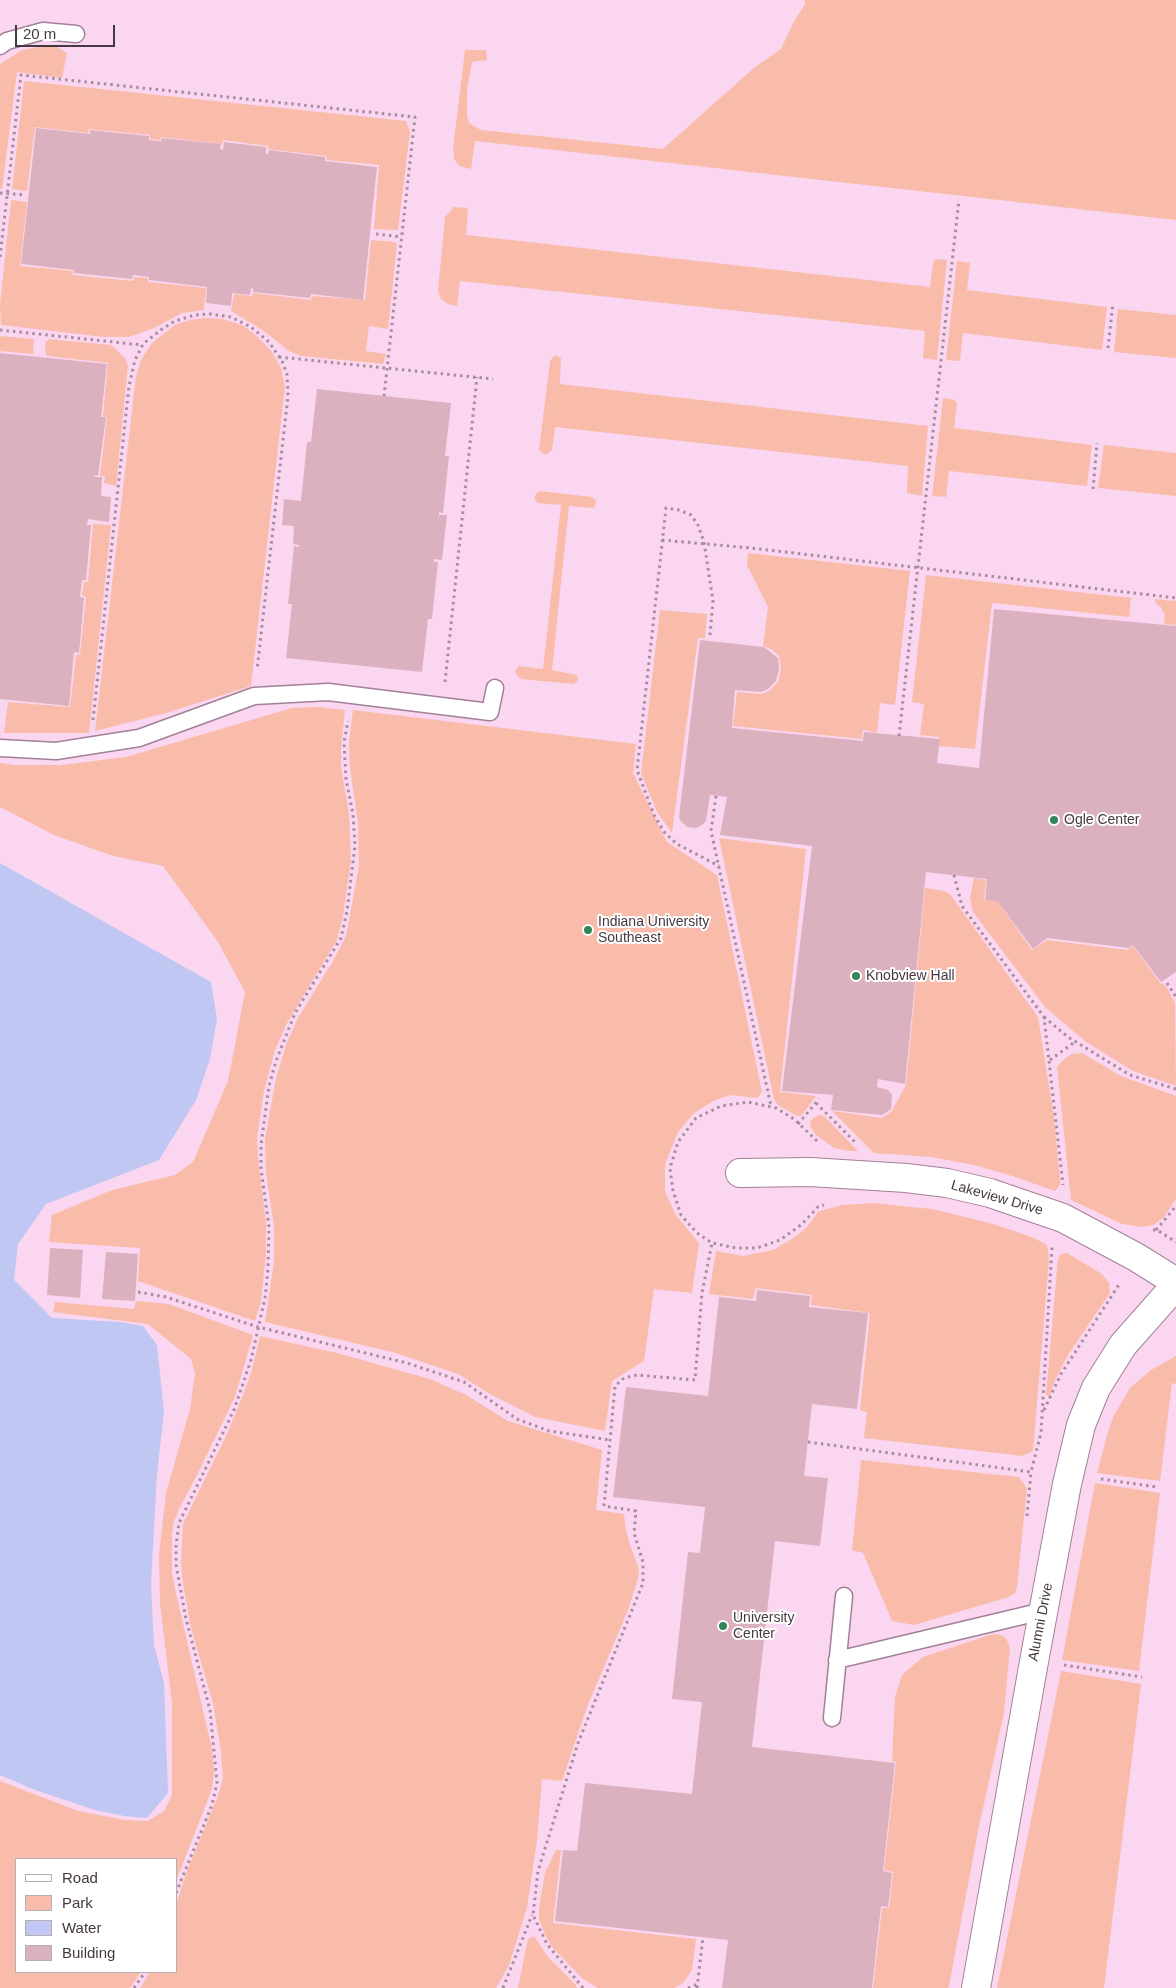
<!DOCTYPE html>
<html>
<head>
<meta charset="utf-8">
<style>
	body { margin:0 }
	#map { position:relative; width:1176px; height:1988px; overflow:hidden; background:#fbd6f0; font-family:Arial,sans-serif }
	canvas { display:block }
	.legend { position:absolute; left:15px; top:1858px; width:162px; height:115px; box-sizing:border-box; background:#fff; border:1px solid #b5afb3; margin:0; padding:6px 9px; list-style:none; font-size:15px; color:#463842 }
	.legend li { display:flex; align-items:center; gap:10px; height:25px }
	.legend b { width:25px; border:1px solid #b5afb3 }
	.scale { position:absolute; left:15px; top:25px; width:100px; height:22px; box-sizing:border-box; border:2px solid #463842; border-top:0; padding-left:6px; font-size:15px; line-height:18px; white-space:nowrap; color:#463842; -webkit-text-stroke:4px #fff; paint-order:stroke }
</style>
</head>
<body>
<div id="map">
<canvas width="1176" height="1988"></canvas>
<ul class="legend">
<li><b style="height:6px;background:#fff"></b>Road</li>
<li><b style="height:14px;background:#f9bcaa"></b>Park</li>
<li><b style="height:14px;background:#bfc7f2"></b>Water</li>
<li><b style="height:14px;background:#dcb1bf"></b>Building</li>
</ul>
<div class="scale">20 m</div>
</div>
<script>
const g = document.querySelector('canvas').getContext('2d');
g.lineJoin = 'round';
function fillPath(path, color) {
  g.fillStyle = color;
  g.fill(path, 'evenodd');
}
function poly(rows) {
  const path = new Path2D();
  for (const r of rows) {
    path.moveTo(r[0], r[1]);
    for (let i = 2; i < r.length; i += 2) path.lineTo(r[i], r[i + 1]);
  }
  return path;
}
function trace(path, color, width, dash) {
  g.strokeStyle = color;
  g.lineWidth = width;
  g.lineCap = dash ? 'butt' : 'round';
  g.setLineDash(dash || []);
  g.stroke(path);
}
function write(font, color, halo, rows, align = 'center') {
  g.font = font + ' Arial,sans-serif';
  g.lineWidth = 4;
  g.setLineDash([]);
  g.textBaseline = 'middle';
  g.strokeStyle = halo;
  g.fillStyle = color;
  for (const [text, x, y, turn = 0] of rows) {
    g.save();
    g.translate(x, y);
    g.rotate((+turn || 0) * Math.PI / 180);
    g.textAlign = isNaN(turn) ? turn : align;
    if (halo) g.strokeText(text, 0, 0);
    g.fillText(text, 0, 0);
    g.restore();
  }
}
fillPath(poly([
	[805,0,1176,0,1176,220,475,141,471,169,459,166,454,159,453,149,465,50,486,50,487,60,472,62,467,90,467,115,469,123,481,130,663,149,755,67,781,49,793,23,805,4],
	[39,47,57,47,67,53,62,78,17,72,2,189,0,189,0,64,22,50],
	[24,81,406,121,410,132,398,230,374,229,379,165,327,160,326,156,268,149,268,146,223,140,222,144,161,137,160,140,150,139,150,135,89,129,88,133,35,127,27,191,12,189],
	[11,200,27,202,20,266,73,271,73,275,133,281,134,277,148,278,148,282,206,288,204,310,182,313,154,328,129,337,104,337,1,325,0,305],
	[454,207,468,208,466,235,930,287,933,263,935,259,947,260,937,360,923,358,925,331,460,281,457,306,448,304,441,299,438,291,445,217],
	[371,240,394,242,397,244,388,329,369,326,366,351,386,354,383,364,301,356,289,351,264,331,231,311,234,294,252,296,253,293,311,300,312,296,365,300],
	[957,261,970,263,967,290,1107,307,1102,350,963,333,960,361,946,360],
	[1118,309,1176,315,1176,358,1114,352],
	[205,318,223,319,242,325,256,335,272,352,281,368,285,387,251,686,166,713,95,731,136,376,141,360,152,343,175,325,190,320],
	[0,336,34,339,33,354,0,351],
	[49,339,111,345,125,358,128,366,116,486,104,483,105,476,100,476,107,417,103,416,108,363,47,356,45,350,46,342],
	[555,355,561,358,560,384,928,426,922,496,907,493,908,466,555,427,552,450,546,455,539,450,550,361],
	[943,398,955,400,957,404,954,428,1092,445,1087,486,949,471,946,497,932,496],
	[1104,445,1176,453,1176,496,1098,488],
	[540,491,592,497,596,501,595,507,592,508,569,506,552,670,577,675,578,680,574,684,521,679,516,674,515,671,519,666,543,669,561,505,538,503,534,498,537,493],
	[93,524,111,525,89,733,4,733,8,702,70,707,76,655,80,654,86,597,82,595,84,582,88,582],
	[748,553,910,571,895,705,880,703,877,733,863,730,862,739,733,726,737,692,761,694,769,691,778,682,781,669,779,656,773,650,763,646,768,607,747,565],
	[926,575,1131,598,1129,617,992,603,975,749,938,746,939,737,920,735,924,704,912,702],
	[1155,599,1176,601,1176,625,1164,624,1165,615,1161,607,1155,603],
	[660,610,707,614,705,638,698,638,672,833,657,812,641,773],
	[318,707,345,710,341,747,341,767,349,813,351,860,343,916,337,940,286,1025,275,1050,264,1091,257,1138,258,1159,266,1223,266,1253,261,1301,255,1321,138,1281,140,1248,49,1242,52,1215,112,1190,175,1175,193,1162,228,1081,245,992,218,942,163,866,113,856,54,835,0,807,0,763,14,765,62,765,126,757,292,708],
	[353,710,636,744,633,773,667,842,717,875,762,1092,757,1098,730,1095,715,1100,694,1113,678,1132,665,1164,665,1191,675,1214,699,1243,692,1293,654,1289,644,1361,612,1381,605,1431,535,1417,490,1394,458,1374,396,1353,265,1322,274,1262,274,1227,266,1173,265,1139,276,1078,287,1042,299,1016,333,961,346,936,359,866,358,823,350,768,349,743],
	[719,838,806,849,780,1092,816,1096,801,1116,797,1116,778,1105,774,1099],
	[974,878,986,880,984,900,998,902,1032,950,1047,940,1127,950,1133,946,1161,984,1163,983,1167,988,1175,1003,1176,1086,1133,1071,1086,1042,1045,1007,973,912,970,898],
	[925,888,945,891,950,894,1038,1017,1054,1117,1060,1181,1060,1185,1055,1191,1012,1176,974,1165,931,1157,874,1153,832,1111,882,1118,892,1111,906,1085],
	[1082,1053,1121,1076,1176,1096,1176,1199,1164,1217,1154,1225,1142,1227,1122,1224,1071,1200,1057,1067,1064,1059,1072,1054],
	[819,1115,824,1116,858,1151,849,1151,834,1148,816,1135,810,1126,811,1120],
	[872,1203,932,1209,990,1223,1029,1236,1046,1244,1048,1249,1049,1259,1033,1451,1023,1456,864,1438,867,1412,860,1410,870,1313,811,1305,812,1295,756,1288,753,1299,709,1294,716,1251,743,1256,773,1250,795,1237,807,1227,818,1212,823,1210,842,1205],
	[1067,1253,1102,1274,1109,1283,1110,1293,1068,1355,1054,1382,1050,1396,1046,1395,1058,1259,1061,1254],
	[136,1301,169,1304,253,1335,235,1397,198,1473,180,1507,174,1521,172,1535,172,1572,175,1589,212,1749,214,1772,212,1789,176,1881,176,1859,16,1859,16,1972,141,1972,130,1988,0,1988,0,1781,78,1811,125,1820,148,1821,164,1811,172,1795,172,1703,160,1604,159,1554,166,1493,190,1409,195,1373,191,1359,148,1324,53,1312,55,1302,134,1309],
	[260,1336,337,1353,430,1379,466,1395,508,1421,602,1450,596,1510,624,1514,626,1531,630,1545,639,1569,638,1578,628,1610,587,1707,562,1781,542,1779,537,1841,527,1908,509,1965,496,1988,140,1988,150,1972,176,1972,176,1905,187,1871,217,1798,223,1779,221,1752,213,1703,191,1628,183,1583,181,1563,183,1524,227,1434,243,1395,252,1370],
	[1176,1356,1176,1384,1172,1383,1160,1481,1097,1473,1108,1432,1114,1415,1130,1388,1151,1370],
	[861,1460,1019,1477,1027,1488,1017,1587,1015,1593,1009,1597,914,1625,892,1621,863,1553,852,1550],
	[1095,1483,1160,1493,1139,1671,1062,1660],
	[993,1634,1001,1635,1006,1638,1010,1648,1004,1713,978,1831,949,1986,948,1988,873,1988,882,1908,889,1908,893,1872,884,1870,896,1762,892,1761,895,1697,902,1675,923,1657],
	[1061,1671,1141,1684,1104,1988,997,1988],
	[556,1850,561,1850,553,1923,696,1939,692,1970,683,1983,674,1988,598,1988,583,1979,552,1947,544,1932,539,1919,539,1909,545,1873],
	[534,1936,548,1957,576,1985,577,1988,518,1988,528,1939]
]), '#f9bcaa');
fillPath(poly([
	[0,863,211,982,217,1019,210,1059,196,1100,159,1160,46,1204,18,1244,14,1280,52,1318,120,1322,143,1326,157,1345,164,1412,157,1474,151,1584,154,1645,164,1683,168,1793,147,1818,124,1816,95,1810,35,1790,0,1775]
]), '#bfc7f2');
fillPath(poly([
	[36,128,90,134,90,130,149,136,149,140,161,141,162,138,221,144,220,149,223,150,224,142,266,147,266,154,268,154,269,150,325,157,325,161,377,167,363,300,311,294,310,298,253,292,253,288,251,288,250,295,232,293,231,306,206,303,207,287,149,280,149,277,133,275,132,279,74,273,74,270,21,264],
	[0,353,107,364,101,417,106,417,98,476,95,475,94,477,102,477,101,496,111,497,109,522,88,519,87,525,91,525,86,580,82,580,80,597,84,598,79,653,74,652,69,706,0,699],
	[317,389,451,403,445,456,449,456,443,513,439,512,439,515,447,515,442,560,434,559,434,562,438,562,432,619,428,619,422,672,286,658,292,604,288,604,294,546,299,547,299,545,293,544,294,526,282,525,284,499,301,501,307,442,311,442],
	[994,609,1176,626,1176,972,1161,982,1133,945,1129,948,1047,938,1033,949,998,902,985,900,987,879,926,872,905,1084,878,1079,877,1087,888,1090,892,1095,891,1109,882,1115,831,1110,833,1095,782,1091,812,846,720,835,727,797,710,795,706,821,702,825,696,828,687,827,680,820,679,817,700,640,764,647,778,658,779,669,776,681,768,689,761,692,735,690,732,728,863,741,864,732,940,739,937,763,979,768],
	[50,1248,83,1250,80,1298,47,1295],
	[106,1252,138,1254,135,1301,102,1299],
	[757,1290,810,1296,809,1307,868,1313,857,1409,812,1404,804,1476,828,1478,820,1546,775,1541,752,1747,895,1763,883,1871,892,1873,888,1907,881,1906,872,1988,722,1988,728,1940,555,1921,563,1850,577,1851,585,1783,692,1794,702,1702,672,1699,688,1552,700,1553,705,1507,613,1497,626,1387,708,1396,719,1297,756,1301]
]), '#dcb1bf');
const service = poly([
	[0,46,7,41,43,31,76,34],
	[0,748,56,751,139,738,254,696,328,692,490,712,495,688],
	[837,1660,1043,1611],
	[832,1718,844,1596]
]);
const minor = poly([
	[740,1173,810,1172,906,1178,947,1183,990,1193,1063,1218,1136,1257,1176,1282],
	[976,1988,1035,1656,1067,1484,1081,1425,1096,1388,1123,1345,1176,1285]
]);
trace(service, '#a18098', 19);
trace(minor, '#a18098', 30);
trace(poly([
	[0,193,26,195],
	[376,234,402,237],
	[0,257,21,75,415,117,384,396],
	[0,330,142,345],
	[1108,348,1113,303],
	[279,357,493,379],
	[1093,489,1097,443],
	[662,540,751,548,1176,598],
	[710,635,713,601,704,542,698,525,691,515,679,510,666,508,637,770,654,815,665,833,677,844,719,866],
	[445,682,477,377],
	[93,720,129,386,135,360,143,344,162,329,175,321,195,315,210,314,231,317,251,327,269,342,282,361,287,374,288,396,257,670],
	[899,736,959,200],
	[716,796,711,831,771,1106],
	[954,875,962,906,1044,1017,1063,1185],
	[1167,983,1176,997],
	[1044,1017,1068,1037,1130,1075,1176,1089],
	[1050,1060,1076,1041],
	[816,1103,857,1144],
	[798,1124,819,1099],
	[817,1141,794,1119,776,1108,748,1102,721,1106,696,1118,678,1142,670,1168,673,1191,681,1215,697,1233,712,1243,736,1248,757,1248,780,1240,801,1225,818,1207,824,1205],
	[1153,1230,1157,1230,1176,1242],
	[1156,1230,1176,1206],
	[138,1292,166,1297,258,1327,407,1363,464,1382,517,1419,549,1431,610,1440],
	[1044,1410,1061,1374,1120,1283],
	[808,1442,1031,1472,1041,1433,1052,1247],
	[1101,1479,1157,1487],
	[1027,1516,1031,1472],
	[1064,1665,1142,1677],
	[176,1893,212,1805,217,1783,210,1710,186,1619,176,1565,176,1546,179,1523,234,1410,251,1360,265,1298,268,1269,269,1227,261,1169,261,1145,269,1086,276,1061,295,1013,341,938,347,911,355,846,353,814,346,779,344,742,348,721],
	[134,1988,145,1972],
	[503,1988,532,1915],
	[583,1988,547,1944,533,1915,538,1871,578,1743,643,1583,643,1562,634,1533,636,1511,604,1506,615,1386,624,1378,637,1375,695,1380,702,1293,712,1243],
	[688,1988,698,1984],
	[697,1988,703,1937]
]), '#a68c9f', 3, [2.5, 4]);
trace(service, '#fff', 16);
trace(minor, '#fff', 28);
for (const [x, y, r, color] of [
	[1054,820,5,"#328659"],
	[588,930,5,"#328659"],
	[856,976,5,"#328659"],
	[723,1626,5,"#328659"]
]) {
  const dot = new Path2D();
  dot.arc(x, y, r, 0, 2 * Math.PI);
  g.fillStyle = color;
  g.fill(dot);
  trace(dot, '#fff', 2);
}
write('14px', '#463842', '#fff', [
	["Ogle Center",1064,820],
	["Indiana University",598,922],
	["Southeast",598,938],
	["Knobview Hall",866,976],
	["University",733,1618],
	["Center",733,1634]
], 'left');
write('14px', '#463842', '#fff', [
	["Lakeview Drive",997,1198,16],
	["Alumni Drive",1041,1622,-79]
]);
</script>
</body>
</html>
